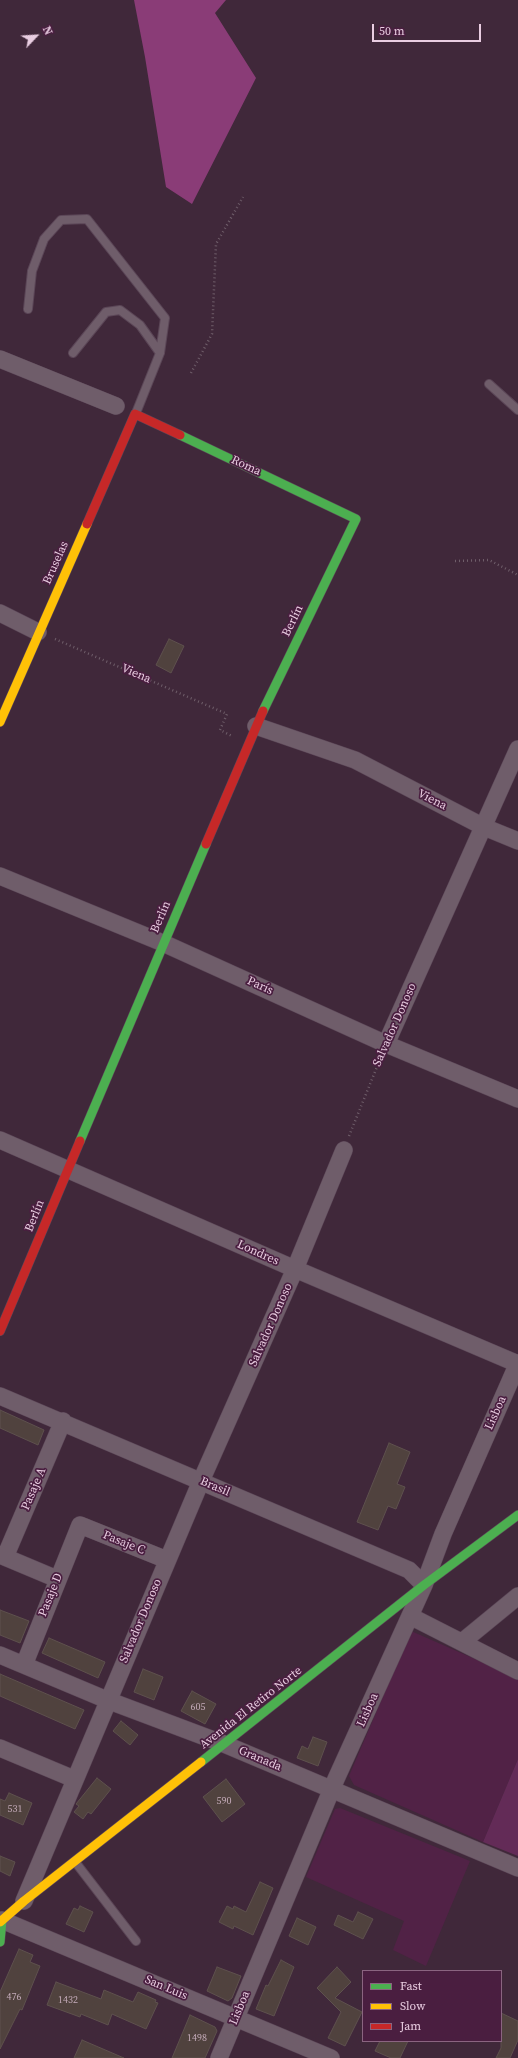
<!DOCTYPE html>
<html>
<head>
<meta charset="utf-8">
<style>
	body { margin:0 }
	#map { position:relative; width:518px; height:2058px; overflow:hidden; background:#40283a; font-family:"Source Serif 4",serif }
	canvas { display:block }
	.legend { position:absolute; left:362px; top:1970px; width:140px; height:72px; box-sizing:border-box; background:#4a1e40; border:1px solid #8a6480; margin:0; padding:5px 7px; list-style:none; font-size:12px; color:#e9cde1 }
	.legend li { display:flex; align-items:center; gap:8px; height:20px }
	.legend b { width:20px; border:1px solid #8a6480 }
	.north { position:absolute; left:16px; top:16px; width:40px; height:40px; -webkit-text-stroke:3px #4a1e40; paint-order:stroke; rotate:65deg; font-size:11px; font-weight:700; line-height:16px; text-align:center; color:#e9cde1 }
	.north::after { content:''; display:block; margin:auto; width:14px; height:18px; background:#e9cde1; clip-path:polygon(50% 0,100% 100%,50% 72%,0 100%) }
	.scale { position:absolute; left:372px; top:24px; width:109px; height:18px; box-sizing:border-box; border:2px solid #e9cde1; border-top:0; padding-left:5px; font-size:12px; line-height:14px; white-space:nowrap; color:#e9cde1; -webkit-text-stroke:3px #4a1e40; paint-order:stroke }
</style>
</head>
<body>
<div id="map">
<canvas width="518" height="2058"></canvas>
<ul class="legend">
<li><b style="height:5px;background:#4caf50"></b>Fast</li>
<li><b style="height:5px;background:#ffc107"></b>Slow</li>
<li><b style="height:5px;background:#c62828"></b>Jam</li>
</ul>
<div class="north">N</div>
<div class="scale">50 m</div>
</div>
<script>
const g = document.querySelector('canvas').getContext('2d');
g.lineJoin = 'round';
function fillPath(path, color) {
  g.fillStyle = color;
  g.fill(path, 'evenodd');
}
function poly(rows) {
  const path = new Path2D();
  for (const r of rows) {
    path.moveTo(r[0], r[1]);
    for (let i = 2; i < r.length; i += 2) path.lineTo(r[i], r[i + 1]);
  }
  return path;
}
function trace(path, color, width, dash) {
  g.strokeStyle = color;
  g.lineWidth = width;
  g.lineCap = dash ? 'butt' : 'round';
  g.setLineDash(dash || []);
  g.stroke(path);
}
function write(font, color, halo, rows, align = 'center') {
  g.font = font + ' "Source Serif 4",serif';
  g.lineWidth = 3.5;
  g.setLineDash([]);
  g.textBaseline = 'middle';
  g.strokeStyle = halo;
  g.fillStyle = color;
  for (const [text, x, y, turn = 0] of rows) {
    g.save();
    g.translate(x, y);
    g.rotate((+turn || 0) * Math.PI / 180);
    g.textAlign = isNaN(turn) ? turn : align;
    if (halo) g.strokeText(text, 0, 0);
    g.fillText(text, 0, 0);
    g.restore();
  }
}
fillPath(poly([
	[411,1631,518,1678,518,1759,483,1842,354,1785,349,1776],
	[340,1808,470,1861,426,1966,393,1950,404,1921,306,1877,335,1809]
]), '#512246');
fillPath(poly([
	[518,1759,518,1856,483,1842]
]), '#632b57');
fillPath(poly([
	[134,0,226,0,215,13,256,78,192,204,166,187,145,57]
]), '#8a3c77');
const building = poly([
	[169,639,184,646,171,673,156,665,169,639],
	[0,1410,44,1430,38,1445,0,1428,0,1410],
	[389,1443,410,1452,397,1484,405,1487,396,1509,388,1506,378,1530,357,1522,389,1443],
	[0,1610,29,1621,20,1643,0,1635,0,1610],
	[49,1638,105,1662,98,1678,42,1653,49,1638],
	[143,1669,163,1677,154,1700,134,1692,143,1669],
	[0,1674,84,1710,75,1729,0,1696,0,1674],
	[192,1691,216,1704,205,1724,181,1711,192,1691],
	[121,1721,138,1735,130,1745,113,1731,121,1721],
	[313,1737,327,1742,318,1766,297,1758,302,1746,308,1749,313,1737],
	[97,1778,111,1789,91,1814,88,1812,83,1819,74,1812,79,1806,76,1804,97,1778],
	[226,1779,245,1804,222,1822,203,1797,226,1779],
	[9,1793,32,1803,23,1825,0,1815,0,1799,5,1801,9,1793],
	[0,1856,15,1862,10,1876,0,1871,0,1856],
	[260,1882,273,1888,253,1935,234,1926,233,1929,219,1922,227,1906,233,1909,234,1906,246,1912,260,1882],
	[80,1906,93,1912,84,1932,66,1924,74,1908,78,1910,80,1906],
	[358,1912,373,1919,363,1939,334,1925,338,1915,353,1922,358,1912],
	[297,1918,316,1927,308,1945,289,1936,297,1918],
	[19,1949,33,1955,30,1962,40,1966,22,2010,20,2009,0,2049,0,1992,19,1949],
	[281,1960,294,1967,274,2016,256,2009,266,1985,268,1986,281,1960],
	[217,1967,241,1976,232,1998,228,2001,207,1991,217,1967],
	[337,1967,351,1982,335,1998,362,2012,345,2046,328,2038,341,2012,317,1988,337,1967],
	[56,1982,101,1999,104,1990,133,2002,138,1992,156,2000,155,2002,158,2003,146,2029,112,2014,108,2025,81,2014,80,2017,47,2005,56,1982],
	[501,2013,518,2021,518,2040,510,2058,496,2058,501,2048,501,2013],
	[190,2015,215,2027,217,2031,205,2058,172,2058,190,2015],
	[82,2040,124,2058,74,2058,82,2040],
	[380,2041,408,2041,400,2058,391,2058,375,2051,380,2041]
]);
fillPath(building, '#50423e');
trace(building, '#5e514e', 1);
const lane = poly([
	[28,309,32,271,44,239,61,220,87,219,165,318,160,353,136,413],
	[73,353,106,312,120,310,140,325,160,353],
	[489,384,518,410],
	[76,1863,136,1941]
]);
const street = poly([
	[0,359,116,406],
	[0,613,38,632],
	[256,726,355,760,484,827,518,841],
	[0,876,163,943,386,1044,518,1099],
	[386,1044,518,749],
	[0,1140,295,1269,518,1364],
	[0,1396,409,1570,424,1585],
	[0,1555,57,1579],
	[5,1557,63,1421],
	[410,1616,518,1671],
	[462,1642,518,1596],
	[0,1655,107,1700,224,1744,518,1868],
	[24,1665,80,1525,167,1560],
	[0,1748,74,1779],
	[24,1901,201,1481,295,1269,344,1150],
	[2,1920,331,2058],
	[219,2058,336,1779,424,1585,443,1534,518,1363]
]);
const fast = poly([
	[180,435,356,519,263,711],
	[80,1141,206,844],
	[201,1762,424,1585,518,1515],
	[0,1942,2,1920]
]);
const slow = poly([
	[0,722,87,524],
	[0,1922,24,1901,201,1762]
]);
const jam = poly([
	[87,524,135,414,180,435],
	[206,844,263,711],
	[0,1331,80,1141]
]);
trace(lane, '#5b4657', 10);
trace(street, '#5b4657', 18);
trace(fast, '#5b4657', 10);
trace(slow, '#5b4657', 10);
trace(jam, '#5b4657', 10);
trace(poly([
	[191,373,212,334,216,244,243,197],
	[455,561,489,560,518,575],
	[55,639,227,714,220,730,232,736],
	[349,1136,381,1057]
]), '#6f5e6a', 2.5, [1, 3]);
trace(lane, '#6f5d6a', 8);
trace(street, '#6f5d6a', 17);
trace(fast, '#4caf50', 9);
trace(slow, '#ffc107', 9);
trace(jam, '#c62828', 9);
write('10px', '#c3aab8', null, [
	["605",198,1707],
	["590",224,1801],
	["531",15,1809],
	["476",14,1997],
	["1432",68,2000],
	["1498",197,2038]
]);
write('12px', '#e9cde1', '#4a1e40', [
	["Roma",246,466,25],
	["Bruselas",56,563,-66],
	["Berlín",293,621,-64],
	["Viena",136,674,23],
	["Viena",432,800,27],
	["Berlín",161,917,-67],
	["París",260,986,24],
	["Salvador Donoso",395,1025,-66],
	["Berlín",35,1216,-68],
	["Londres",258,1253,24],
	["Salvador Donoso",271,1325,-66],
	["Lisboa",496,1413,-66],
	["Brasil",215,1487,23],
	["Pasaje A",34,1489,-67],
	["Pasaje C",124,1543,22],
	["Pasaje D",51,1595,-68],
	["Salvador Donoso",141,1621,-67],
	["Avenida El Retiro Norte",251,1708,-38],
	["Lisboa",368,1710,-66],
	["Granada",260,1759,23],
	["San Luis",166,1988,23],
	["Lisboa",240,2008,-67]
]);
</script>
</body>
</html>
